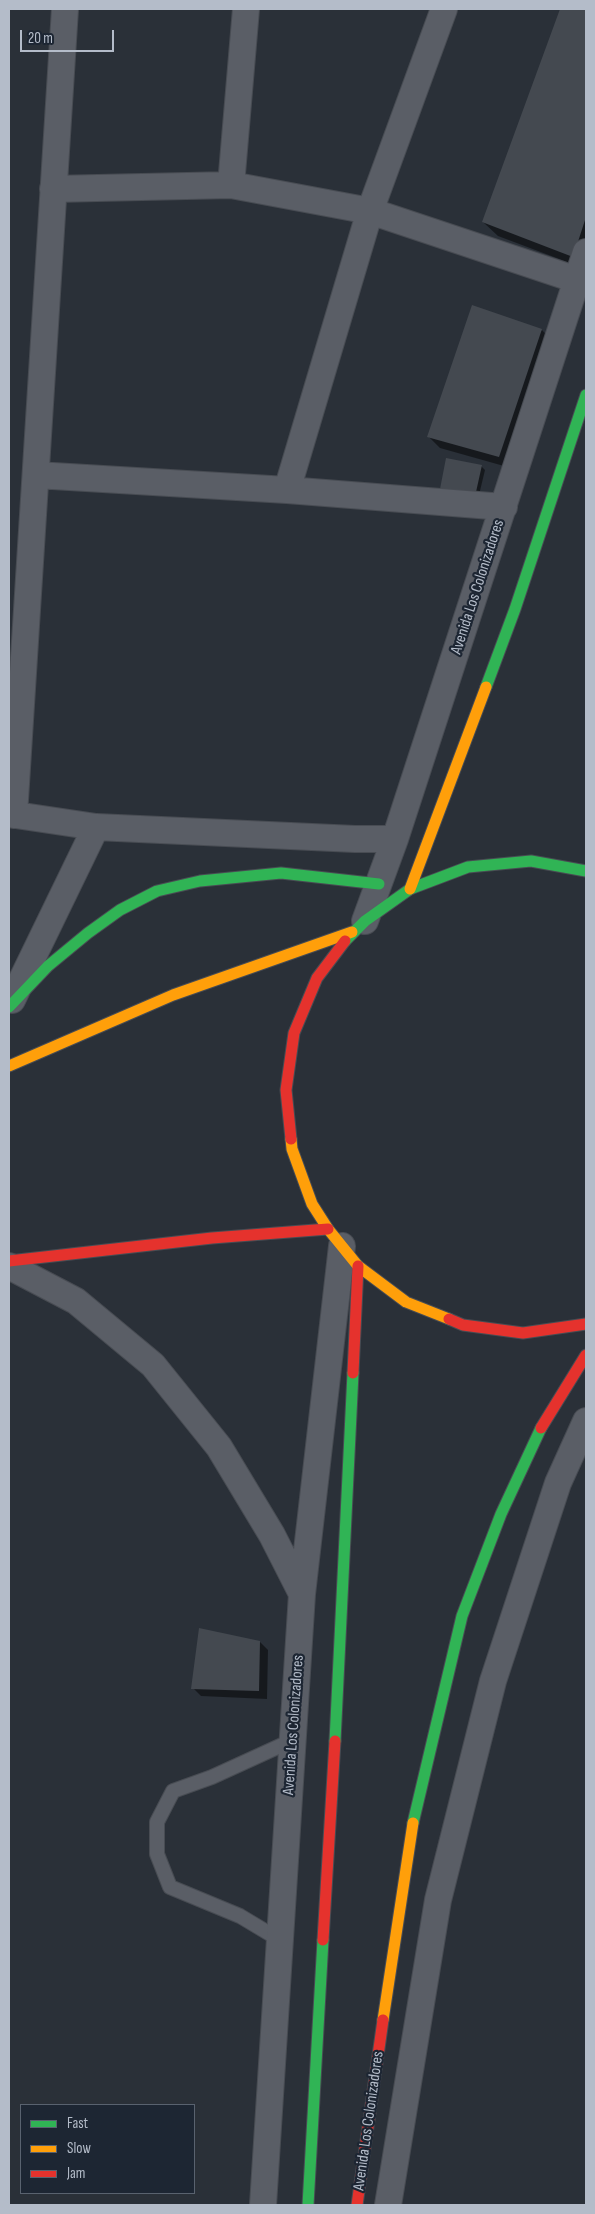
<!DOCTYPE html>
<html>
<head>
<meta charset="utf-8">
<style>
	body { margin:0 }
	#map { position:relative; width:595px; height:2214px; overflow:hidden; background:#2a3038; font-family:"Sofia Sans Condensed",sans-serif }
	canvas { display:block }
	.frame { position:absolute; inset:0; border:10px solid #b4bcc9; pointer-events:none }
	.legend { position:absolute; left:20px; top:2104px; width:175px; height:90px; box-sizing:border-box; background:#1d2633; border:1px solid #59626f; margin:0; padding:6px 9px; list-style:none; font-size:15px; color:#b4bcc9 }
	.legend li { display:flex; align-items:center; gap:10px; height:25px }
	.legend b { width:25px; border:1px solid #59626f }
	.scale { position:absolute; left:20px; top:30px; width:94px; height:22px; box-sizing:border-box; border:2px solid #b4bcc9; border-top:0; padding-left:6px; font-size:15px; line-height:18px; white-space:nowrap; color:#b4bcc9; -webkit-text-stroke:4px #1d2633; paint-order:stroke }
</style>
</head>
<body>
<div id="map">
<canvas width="595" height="2214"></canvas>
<div class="frame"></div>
<ul class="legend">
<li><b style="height:6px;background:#30b455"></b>Fast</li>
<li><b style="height:6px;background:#ff9f0a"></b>Slow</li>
<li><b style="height:6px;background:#e5322d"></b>Jam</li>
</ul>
<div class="scale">20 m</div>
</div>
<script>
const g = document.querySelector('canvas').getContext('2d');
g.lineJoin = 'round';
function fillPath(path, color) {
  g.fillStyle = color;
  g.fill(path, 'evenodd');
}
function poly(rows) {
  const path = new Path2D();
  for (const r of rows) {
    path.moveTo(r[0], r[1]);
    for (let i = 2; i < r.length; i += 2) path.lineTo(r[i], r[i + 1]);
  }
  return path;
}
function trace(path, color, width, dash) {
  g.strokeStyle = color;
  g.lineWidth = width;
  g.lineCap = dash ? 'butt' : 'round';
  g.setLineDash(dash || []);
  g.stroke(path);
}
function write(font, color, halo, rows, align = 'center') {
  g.font = font + ' "Sofia Sans Condensed",sans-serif';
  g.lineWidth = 4.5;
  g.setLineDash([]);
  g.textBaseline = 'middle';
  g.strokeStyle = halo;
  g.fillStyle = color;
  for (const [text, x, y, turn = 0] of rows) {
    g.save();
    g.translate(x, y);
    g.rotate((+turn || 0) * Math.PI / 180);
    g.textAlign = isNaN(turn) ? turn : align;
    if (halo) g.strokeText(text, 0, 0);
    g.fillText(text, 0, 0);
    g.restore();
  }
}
fillPath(poly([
	[562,9,586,9,586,269,498,236,483,222],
	[542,330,553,342,511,468,440,448,428,436],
	[481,466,485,470,479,495,445,493],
	[260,1642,268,1650,267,1699,201,1696,193,1688]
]), '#0007');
fillPath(poly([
	[560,9,586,9,586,217,573,257,482,222],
	[472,305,542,329,499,457,427,437],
	[446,458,482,465,476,492,440,489],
	[199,1628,260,1641,259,1691,191,1689]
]), '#444950');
const lane = poly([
	[280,1940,240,1916,170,1887,157,1854,157,1822,173,1791,212,1777,293,1740]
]);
const street = poly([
	[231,185,246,9],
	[53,189,231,185,370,211,577,280],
	[36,475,287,490,504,507],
	[287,490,370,211,444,9],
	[9,814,96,827,355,839,395,839],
	[14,815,65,9],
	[365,921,395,839,586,252],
	[12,1000,96,827],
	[9,1266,76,1301,153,1365,219,1447,272,1535,302,1594],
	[263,2205,302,1594,342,1246],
	[388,2205,438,1900,493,1681,558,1483,586,1421]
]);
const fast = poly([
	[486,687,515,609,586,395],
	[345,941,365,921,410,889,468,867,531,861,586,871],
	[9,1007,48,966,88,933,120,910,157,891,200,881,281,873,379,884],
	[335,1741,353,1373],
	[413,1823,462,1616,501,1514,541,1428],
	[308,2205,323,1940]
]);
const slow = poly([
	[410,889,486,687],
	[9,1066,173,995,352,932],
	[291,1139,292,1149,312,1204,328,1229,358,1266,406,1302,449,1319],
	[383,2020,413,1823]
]);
const jam = poly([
	[291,1139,286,1090,294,1033,317,978,345,941],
	[9,1261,212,1238,328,1229],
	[449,1319,463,1325,523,1333,586,1324],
	[353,1373,358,1266],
	[541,1428,586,1355],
	[323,1940,335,1741],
	[357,2205,383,2020]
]);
trace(lane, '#484c53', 16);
trace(street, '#484c53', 28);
trace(fast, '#484c53', 13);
trace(slow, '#484c53', 13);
trace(jam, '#484c53', 13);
trace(lane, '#5a5e66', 14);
trace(street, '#5a5e66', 26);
trace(fast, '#30b455', 11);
trace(slow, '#ff9f0a', 11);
trace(jam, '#e5322d', 11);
write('16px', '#b4bcc9', '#1d2633', [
	["Avenida Los Colonizadores",478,587,-72],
	["Avenida Los Colonizadores",294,1725,-86],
	["Avenida Los Colonizadores",369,2121,-82]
]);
</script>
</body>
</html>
